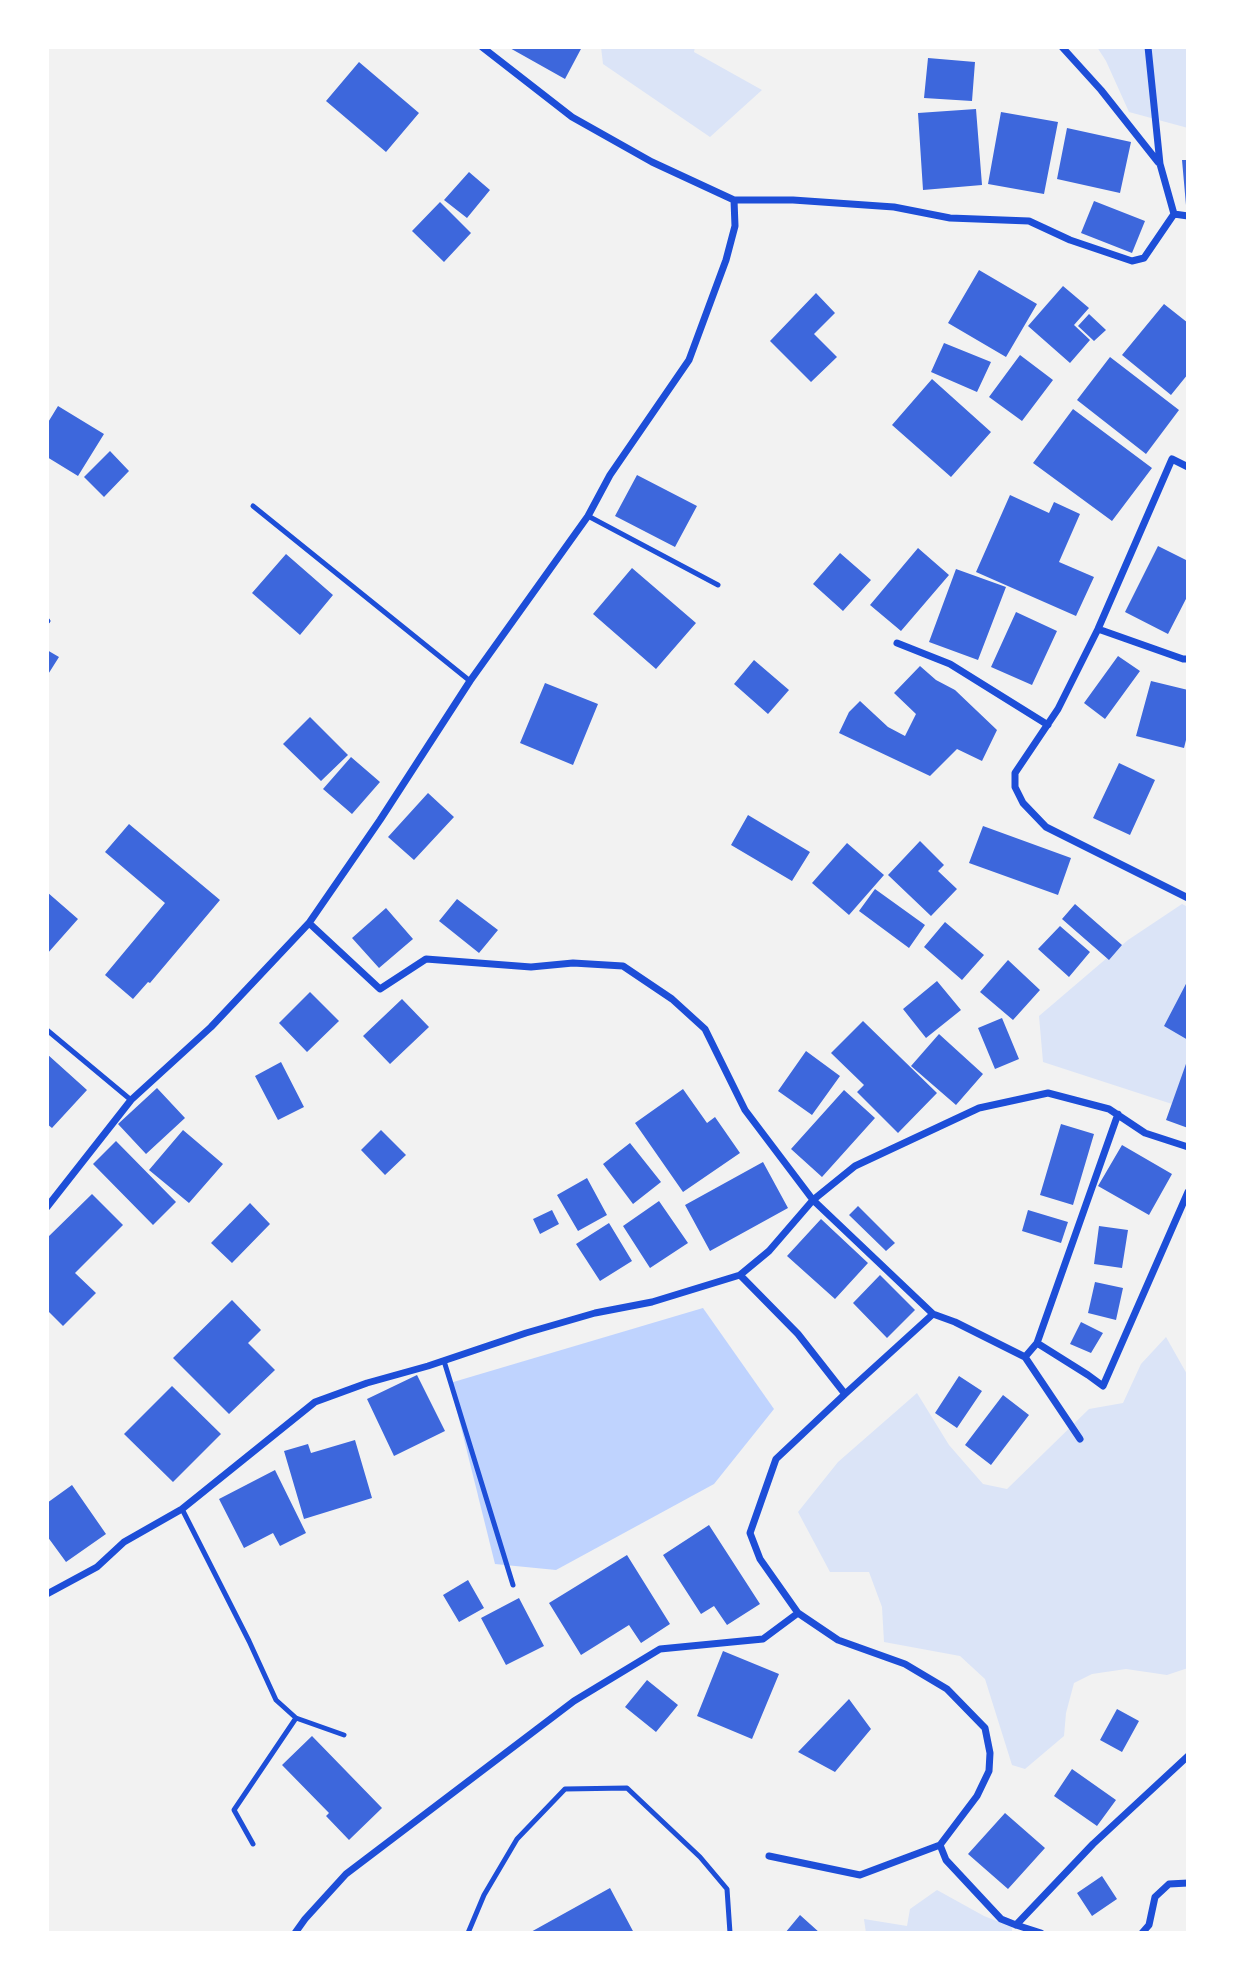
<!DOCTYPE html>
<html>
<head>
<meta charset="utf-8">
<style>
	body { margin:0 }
	#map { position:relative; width:1235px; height:1980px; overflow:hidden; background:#f2f2f2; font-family:"Golos Text",sans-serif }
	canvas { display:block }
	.frame { position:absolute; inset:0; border:49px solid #fff; pointer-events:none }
</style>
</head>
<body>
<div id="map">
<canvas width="1235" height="1980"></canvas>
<div class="frame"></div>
</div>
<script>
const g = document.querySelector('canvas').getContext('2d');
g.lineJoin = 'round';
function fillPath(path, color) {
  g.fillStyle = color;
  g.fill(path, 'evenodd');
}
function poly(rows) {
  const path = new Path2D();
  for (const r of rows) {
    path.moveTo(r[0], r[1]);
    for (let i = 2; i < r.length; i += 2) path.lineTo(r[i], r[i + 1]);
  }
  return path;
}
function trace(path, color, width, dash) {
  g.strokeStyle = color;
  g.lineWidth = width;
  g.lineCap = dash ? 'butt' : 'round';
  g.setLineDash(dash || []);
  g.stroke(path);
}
fillPath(poly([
	[601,47,695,47,694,52,762,90,710,137,603,64],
	[1097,47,1188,47,1188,128,1129,112,1106,61],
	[1182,904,1188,907,1188,1059,1172,1104,1043,1062,1039,1016,1128,940],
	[1166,1337,1188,1376,1188,1668,1167,1675,1126,1669,1092,1674,1074,1683,1066,1713,1064,1736,1025,1769,1012,1765,985,1679,960,1656,884,1642,882,1607,869,1572,830,1572,798,1512,838,1462,917,1393,949,1445,983,1484,1007,1489,1089,1409,1123,1403,1141,1364],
	[937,1890,984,1916,1012,1927,1012,1933,866,1933,864,1919,907,1926,910,1909]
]), '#dbe4f7');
fillPath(poly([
	[703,1308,774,1409,714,1484,556,1570,495,1564,450,1383]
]), '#bfd3fe');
fillPath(poly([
	[508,47,582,47,565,79],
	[928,58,975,62,972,101,924,98],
	[359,62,419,113,386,152,326,101],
	[976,109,982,185,923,190,918,113],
	[1001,112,1058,122,1044,194,988,184],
	[1067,128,1131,142,1120,193,1057,179],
	[1182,160,1188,160,1188,205,1186,205],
	[469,172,490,190,467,218,444,200],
	[1094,201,1145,221,1132,253,1081,233],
	[440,202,471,233,444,262,412,231],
	[979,270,1037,304,1006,357,948,323],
	[1063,286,1089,308,1074,325,1090,340,1070,363,1028,326],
	[816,293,835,313,814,334,837,357,811,382,770,341],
	[1164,304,1188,323,1188,374,1171,395,1122,355],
	[1089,314,1106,330,1094,341,1078,326],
	[944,343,991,362,977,392,931,372],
	[1020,355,1053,380,1022,421,989,397],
	[1110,357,1179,410,1146,454,1077,400],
	[932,379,991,432,951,477,892,425],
	[58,406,104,434,78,476,47,457,47,424],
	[1073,409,1152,468,1112,521,1033,463],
	[110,451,129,471,104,497,84,477],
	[637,475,697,506,675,547,615,516],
	[1010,495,1049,513,1054,502,1080,514,1059,562,1094,577,1076,616,976,572],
	[1158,546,1188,561,1188,595,1168,634,1125,612],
	[918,548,949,575,901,631,870,605],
	[840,553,871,580,843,611,813,584],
	[286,554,333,595,300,635,252,593],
	[632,568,696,623,656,669,593,614],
	[956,569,1006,587,978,660,929,642],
	[1016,612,1057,631,1032,685,991,667],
	[47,650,59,657,47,676],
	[1118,656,1140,671,1105,719,1084,703],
	[754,660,789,690,768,714,734,684],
	[920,666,936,680,955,690,997,730,982,761,957,749,930,776,839,733,849,712,860,701,888,727,905,736,916,714,894,693],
	[1151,681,1188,690,1188,732,1184,748,1136,736],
	[545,683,598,704,573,765,520,743],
	[310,717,348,755,321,781,283,744],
	[351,757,380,782,352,814,323,789],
	[1119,763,1155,780,1130,835,1093,818],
	[428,793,454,817,414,860,388,837],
	[748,815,810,852,792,881,731,845],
	[129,824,220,900,150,983,148,982,133,999,105,975,165,903,105,852],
	[983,826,1071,858,1058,895,969,863],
	[920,841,944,865,938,871,957,889,931,916,888,875],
	[847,843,884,875,849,915,812,883],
	[875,889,925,925,909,948,859,911],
	[47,892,78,919,47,954],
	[457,899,498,930,479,953,439,921],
	[1075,904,1122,945,1109,960,1062,919],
	[386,908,413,939,379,968,352,938],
	[945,922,984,955,962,980,924,947],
	[1060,926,1090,952,1069,977,1038,949],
	[1008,960,1040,990,1013,1020,980,992],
	[1188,980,1188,1040,1164,1026],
	[937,981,961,1010,926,1038,903,1009],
	[310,992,339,1021,307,1052,279,1023],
	[402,999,429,1027,390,1064,363,1036],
	[1002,1018,1019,1059,995,1069,978,1028],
	[863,1021,937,1093,898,1133,857,1092,864,1085,831,1053],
	[939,1034,983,1074,956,1105,911,1066],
	[806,1051,840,1076,812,1115,778,1091],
	[47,1054,87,1090,52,1128,47,1124],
	[1187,1061,1188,1061,1188,1128,1166,1120],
	[281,1062,304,1107,278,1120,255,1076],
	[157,1088,185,1118,146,1154,118,1124],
	[683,1089,707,1123,715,1117,740,1153,683,1192,635,1123],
	[844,1090,875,1118,822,1177,791,1149],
	[1061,1124,1094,1134,1073,1205,1040,1195],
	[183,1130,223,1164,189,1203,149,1170],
	[381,1130,406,1155,385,1175,361,1150],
	[116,1141,176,1202,153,1225,93,1164],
	[630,1143,661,1182,633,1204,603,1164],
	[1122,1145,1172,1174,1149,1215,1098,1186],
	[763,1162,788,1208,710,1251,685,1205],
	[587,1178,607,1215,578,1231,557,1195],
	[92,1194,123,1225,75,1273,96,1293,63,1326,47,1310,47,1238],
	[659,1201,688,1243,650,1268,623,1226],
	[250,1203,270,1224,232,1263,211,1243],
	[858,1206,895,1243,886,1251,849,1215],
	[552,1210,559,1224,540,1234,533,1219],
	[1028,1210,1068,1222,1061,1243,1022,1231],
	[821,1219,868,1263,835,1299,787,1256],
	[609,1223,632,1261,600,1281,576,1244],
	[1099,1226,1128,1230,1122,1268,1094,1264],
	[880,1275,915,1310,887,1338,853,1303],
	[1095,1282,1123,1288,1116,1320,1088,1313],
	[232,1300,261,1330,248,1343,275,1370,229,1414,173,1358],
	[1081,1322,1103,1333,1091,1353,1070,1344],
	[417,1375,445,1431,394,1456,367,1399],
	[959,1376,982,1391,957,1428,935,1413],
	[172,1386,221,1434,173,1482,124,1434],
	[1003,1395,1029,1415,991,1465,965,1445],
	[355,1440,372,1498,304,1519,284,1451,308,1444,311,1453],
	[275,1470,306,1533,280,1546,273,1533,244,1548,219,1499],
	[72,1485,106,1534,66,1562,47,1536,47,1503],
	[709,1525,760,1604,727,1625,714,1606,701,1614,663,1555],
	[627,1555,670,1624,641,1643,629,1625,581,1655,549,1603],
	[468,1580,484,1608,459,1622,443,1595],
	[519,1598,544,1646,506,1665,481,1618],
	[723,1651,779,1674,752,1739,697,1716],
	[647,1680,678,1705,656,1732,625,1707],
	[849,1699,871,1729,835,1772,798,1752],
	[1117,1709,1139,1721,1122,1752,1100,1740],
	[312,1736,382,1808,349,1840,326,1816,329,1813,282,1765],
	[1072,1769,1116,1800,1097,1826,1054,1796],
	[1005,1813,1045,1848,1008,1889,968,1854],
	[1102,1876,1117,1899,1092,1916,1077,1893],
	[610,1888,634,1933,529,1933],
	[800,1915,820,1933,785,1933]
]), '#3d67dc');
trace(poly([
	[253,506,470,681],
	[588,516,718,585],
	[47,620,48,621],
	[47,1030,131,1100],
	[444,1361,513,1585],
	[182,1509,249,1641,276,1700,296,1718,344,1735],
	[253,1844,234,1810,296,1718],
	[468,1933,484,1895,517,1839,565,1789,627,1788,700,1857,727,1889,730,1933]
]), '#1d4ed8', 5);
trace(poly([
	[1062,47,1101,90,1158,162],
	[1148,47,1160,164,1174,214],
	[734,200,793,200,894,207,950,218,1029,221,1070,240,1132,261,1144,258,1174,214,1188,216],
	[1188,467,1172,459,1098,629,1058,709,1015,773,1015,787,1023,803,1046,827,1188,898],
	[1098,629,1183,659,1188,659],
	[897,643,950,664,1048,725],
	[309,923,380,989,426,959,531,967,573,963,623,966,672,999,705,1029,745,1110,813,1200,933,1314],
	[47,1207,131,1100,211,1027,309,923,380,820,470,681,588,516,610,475,689,360,726,260,735,226,734,200,652,162,572,117,482,47],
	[740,1275,798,1334,845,1394,776,1459,750,1533,760,1559,798,1613,838,1640,905,1664,947,1689,985,1728,990,1753,989,1771,977,1796,940,1845,946,1860,1001,1919,1016,1925,1041,1933],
	[1037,1343,1088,1375,1103,1386,1188,1192],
	[1025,1357,1037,1343,1118,1114],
	[845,1394,933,1314,955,1322,1025,1357,1080,1439],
	[47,1594,97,1567,124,1542,182,1509,315,1402,367,1383,428,1366,526,1333,595,1313,652,1302,740,1275,769,1251,813,1200,855,1166,979,1108,1048,1093,1109,1109,1145,1133,1188,1147],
	[769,1856,860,1875,940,1845],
	[1016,1925,1093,1844,1188,1756],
	[295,1933,305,1919,346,1874,574,1701,660,1649,763,1639,798,1613],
	[1142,1933,1149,1925,1155,1897,1169,1884,1188,1883]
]), '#1d4ed8', 7);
</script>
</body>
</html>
